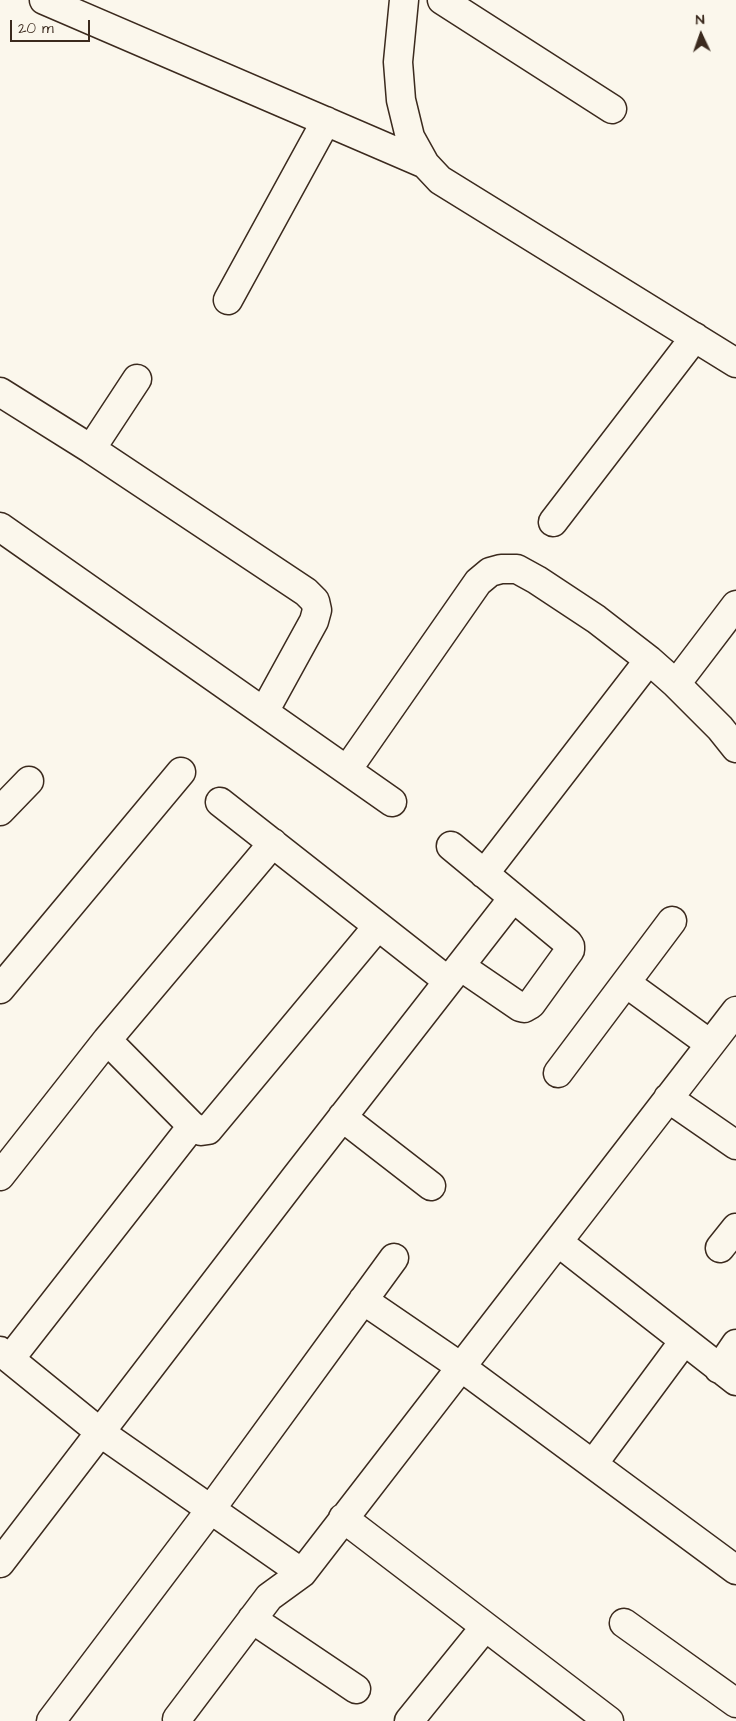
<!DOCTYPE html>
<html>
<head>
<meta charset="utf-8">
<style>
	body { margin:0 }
	#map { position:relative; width:736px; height:1721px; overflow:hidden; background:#fbf7ec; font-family:"Architects Daughter",sans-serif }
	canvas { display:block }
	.north { position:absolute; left:676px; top:10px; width:50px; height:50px; -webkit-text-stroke:4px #fbf7ec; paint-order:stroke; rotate:357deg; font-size:14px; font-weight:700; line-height:20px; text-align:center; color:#3b2a1e }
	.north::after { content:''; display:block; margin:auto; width:18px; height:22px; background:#3b2a1e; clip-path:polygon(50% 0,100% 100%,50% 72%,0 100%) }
	.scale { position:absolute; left:10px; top:20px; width:80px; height:22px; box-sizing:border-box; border:2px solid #3b2a1e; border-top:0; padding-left:6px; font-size:15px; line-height:18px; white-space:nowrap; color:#3b2a1e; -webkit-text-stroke:4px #fbf7ec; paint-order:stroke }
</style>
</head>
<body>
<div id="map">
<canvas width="736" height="1721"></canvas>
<div class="north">N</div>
<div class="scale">20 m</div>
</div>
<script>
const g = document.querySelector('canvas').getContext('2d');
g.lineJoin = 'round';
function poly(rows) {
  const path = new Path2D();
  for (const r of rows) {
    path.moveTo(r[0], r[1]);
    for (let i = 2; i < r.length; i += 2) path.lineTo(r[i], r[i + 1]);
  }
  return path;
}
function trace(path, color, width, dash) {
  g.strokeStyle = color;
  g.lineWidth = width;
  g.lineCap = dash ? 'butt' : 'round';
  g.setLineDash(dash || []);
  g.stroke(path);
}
const minor = poly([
	[44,0,425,164],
	[404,0,398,62,401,100,410,137,425,164,440,180,736,363],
	[442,0,612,109],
	[228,300,326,121],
	[0,392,91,449,306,592,315,601,317,610,314,621,264,712],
	[91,449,137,379],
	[553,522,695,337],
	[0,527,392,802],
	[676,684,736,605],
	[347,770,478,582,490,572,501,569,517,569,537,580,596,619,649,660,676,684,720,728,736,748],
	[220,802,448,981],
	[0,811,29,781],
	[451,846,568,943,570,946,570,950,531,1004,524,1008,520,1007,460,966],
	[484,874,649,660],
	[626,983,710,1044],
	[0,989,181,772],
	[107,1040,192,1126,201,1131,208,1130,378,926],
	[558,1073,672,921],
	[668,1098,736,1145],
	[342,1117,431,1186],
	[0,1176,107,1040,273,843],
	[558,1242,736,1381],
	[720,1248,736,1228],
	[363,1300,461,1367,736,1570],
	[0,1351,101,1433,302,1573],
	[10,1359,192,1126],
	[719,1369,736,1344],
	[593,1464,684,1341],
	[343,1518,609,1721],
	[0,1563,295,1178,513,898],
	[252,1619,356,1689],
	[624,1623,736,1703],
	[177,1719,269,1597,302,1573,736,1011],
	[51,1721,211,1509,394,1258],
	[409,1721,485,1627]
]);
trace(minor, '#3b2a1e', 31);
trace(minor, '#fbf7ec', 28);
</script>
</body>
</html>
